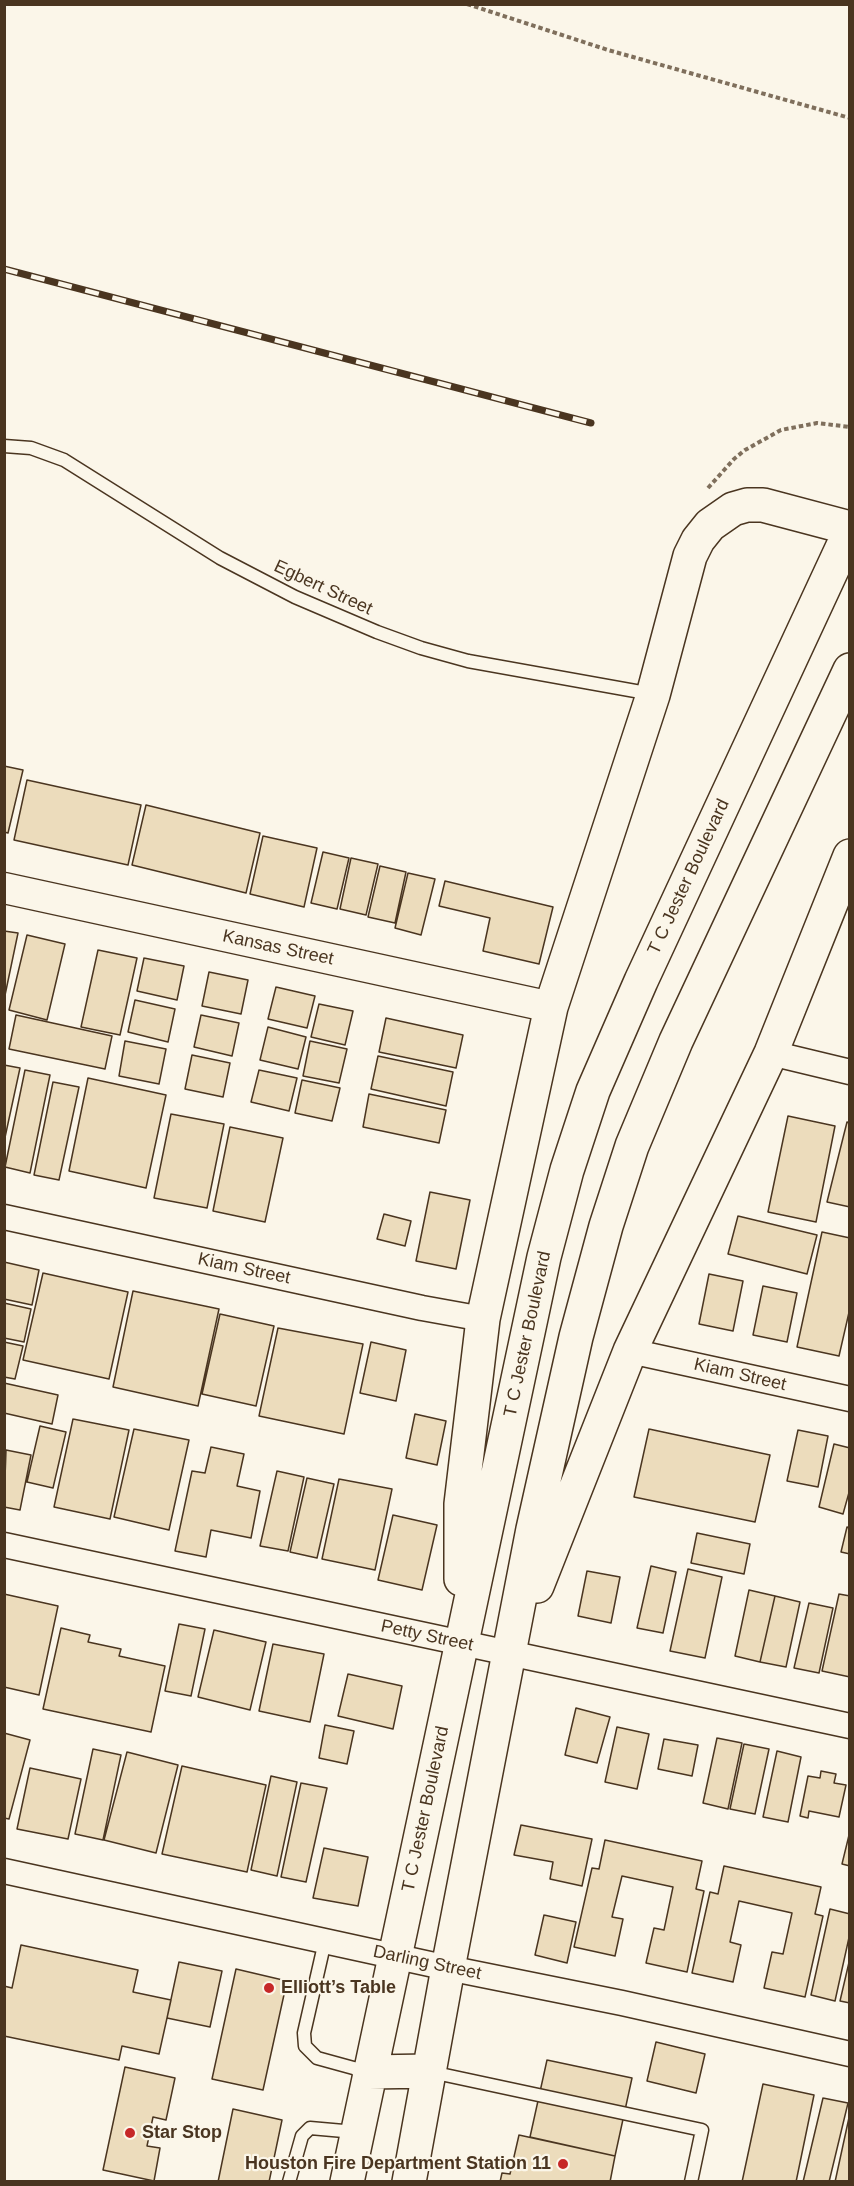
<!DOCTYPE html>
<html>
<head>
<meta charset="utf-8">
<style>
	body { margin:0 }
	#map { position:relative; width:854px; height:2186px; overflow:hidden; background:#fbf6e9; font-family:Helvetica,sans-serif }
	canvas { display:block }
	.frame { position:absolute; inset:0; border:6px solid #4a3520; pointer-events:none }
</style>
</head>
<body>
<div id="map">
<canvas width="854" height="2186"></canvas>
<div class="frame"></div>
</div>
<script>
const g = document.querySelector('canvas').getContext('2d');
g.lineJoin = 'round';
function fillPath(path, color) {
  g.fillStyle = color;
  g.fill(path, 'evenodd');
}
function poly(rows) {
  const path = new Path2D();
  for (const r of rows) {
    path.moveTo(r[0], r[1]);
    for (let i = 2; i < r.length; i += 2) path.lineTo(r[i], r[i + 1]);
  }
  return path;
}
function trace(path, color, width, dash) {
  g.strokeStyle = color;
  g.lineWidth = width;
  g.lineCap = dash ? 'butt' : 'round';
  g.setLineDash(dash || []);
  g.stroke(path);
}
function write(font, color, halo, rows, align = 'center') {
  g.font = font + ' Helvetica,sans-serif';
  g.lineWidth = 4.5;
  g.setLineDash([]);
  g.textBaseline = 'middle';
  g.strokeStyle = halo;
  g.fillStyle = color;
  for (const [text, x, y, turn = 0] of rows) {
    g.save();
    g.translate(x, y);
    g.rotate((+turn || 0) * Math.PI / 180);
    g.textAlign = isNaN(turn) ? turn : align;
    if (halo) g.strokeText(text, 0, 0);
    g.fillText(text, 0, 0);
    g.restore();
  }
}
const building = poly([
	[4,766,23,770,8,833,4,832,4,766],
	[27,780,141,805,128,865,14,840,27,780],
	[146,805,260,833,246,893,132,865,146,805],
	[263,836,317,848,304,907,250,894,263,836],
	[323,852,349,858,337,909,311,903,323,852],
	[351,858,378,864,366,915,340,909,351,858],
	[380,866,406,872,395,923,368,917,380,866],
	[408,873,435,879,421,935,395,928,408,873],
	[445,881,553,907,539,964,483,951,490,918,439,906,445,881],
	[4,931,18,933,4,1000,4,931],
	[27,935,65,944,47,1020,9,1010,27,935],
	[98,950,137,958,120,1035,81,1027,98,950],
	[144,958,184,966,177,1000,137,991,144,958],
	[209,972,248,980,241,1014,202,1006,209,972],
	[276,987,315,996,307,1028,268,1019,276,987],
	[135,1000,175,1009,168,1042,128,1032,135,1000],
	[319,1004,353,1011,345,1045,311,1037,319,1004],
	[16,1015,112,1036,105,1069,9,1049,16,1015],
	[201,1015,239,1023,232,1056,194,1047,201,1015],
	[386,1018,463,1035,456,1068,379,1052,386,1018],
	[268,1027,306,1037,298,1069,260,1060,268,1027],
	[125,1041,166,1049,159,1084,119,1076,125,1041],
	[310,1041,347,1049,339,1083,303,1076,310,1041],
	[192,1055,230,1063,223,1097,185,1089,192,1055],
	[378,1056,453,1072,446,1106,371,1089,378,1056],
	[4,1065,20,1068,4,1142,4,1065],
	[25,1070,50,1075,30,1173,5,1167,25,1070],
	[259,1070,297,1078,289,1111,251,1102,259,1070],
	[88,1078,166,1095,146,1188,69,1171,88,1078],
	[302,1080,340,1088,332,1121,295,1113,302,1080],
	[53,1082,79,1087,59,1180,34,1175,53,1082],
	[369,1094,446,1110,439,1143,363,1127,369,1094],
	[171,1114,224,1124,207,1208,154,1198,171,1114],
	[788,1116,835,1126,816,1222,768,1212,788,1116],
	[847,1122,850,1123,850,1207,827,1202,847,1122],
	[230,1127,283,1138,265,1222,213,1211,230,1127],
	[430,1192,470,1200,456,1269,416,1261,430,1192],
	[384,1214,411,1221,405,1246,377,1239,384,1214],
	[738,1216,817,1235,807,1274,728,1254,738,1216],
	[822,1232,850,1238,850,1308,839,1356,797,1347,822,1232],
	[4,1262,39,1270,32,1305,4,1299,4,1262],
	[43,1273,128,1292,109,1379,23,1360,43,1273],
	[709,1274,743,1281,733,1331,699,1324,709,1274],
	[763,1286,797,1293,787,1342,753,1335,763,1286],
	[133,1291,219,1309,198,1406,113,1387,133,1291],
	[4,1303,31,1309,24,1342,4,1338,4,1303],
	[220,1314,274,1326,256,1406,202,1394,220,1314],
	[278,1328,363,1344,344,1434,259,1416,278,1328],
	[4,1342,23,1346,15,1379,4,1377,4,1342],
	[371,1342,406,1350,396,1401,360,1393,371,1342],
	[4,1383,58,1395,52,1424,4,1413,4,1383],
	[415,1414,446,1421,437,1465,406,1458,415,1414],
	[73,1419,129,1430,110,1519,54,1507,73,1419],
	[40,1426,66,1432,53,1488,27,1482,40,1426],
	[134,1429,189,1440,169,1530,114,1517,134,1429],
	[649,1429,770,1455,755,1522,634,1497,649,1429],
	[798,1430,828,1436,818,1487,787,1481,798,1430],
	[834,1444,850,1448,850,1489,843,1514,819,1507,834,1444],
	[211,1447,244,1454,237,1486,260,1491,251,1538,211,1530,206,1557,175,1551,192,1471,205,1473,211,1447],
	[6,1450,31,1455,20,1510,4,1507,6,1450],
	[277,1471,304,1477,288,1551,260,1546,277,1471],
	[307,1478,334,1484,317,1558,290,1552,307,1478],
	[339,1479,392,1489,375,1570,322,1559,339,1479],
	[393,1515,437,1525,422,1590,378,1580,393,1515],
	[847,1527,850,1528,850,1554,841,1552,847,1527],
	[697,1533,750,1544,744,1574,691,1563,697,1533],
	[651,1566,676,1572,663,1633,637,1628,651,1566],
	[688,1569,722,1577,705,1658,670,1651,688,1569],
	[587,1571,620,1577,611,1623,578,1616,587,1571],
	[749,1590,775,1596,760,1662,735,1656,749,1590],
	[4,1594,58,1606,39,1695,4,1687,4,1594],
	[839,1594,850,1596,850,1677,822,1671,839,1594],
	[775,1596,800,1602,786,1667,760,1662,775,1596],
	[809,1603,833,1608,819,1673,794,1668,809,1603],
	[179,1624,205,1629,191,1696,165,1691,179,1624],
	[61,1628,90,1635,88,1642,121,1649,119,1656,165,1666,151,1732,43,1709,61,1628],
	[214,1630,266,1642,250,1710,198,1697,214,1630],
	[273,1644,324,1654,310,1722,259,1711,273,1644],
	[348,1674,402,1686,393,1729,338,1716,348,1674],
	[576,1708,610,1717,597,1763,565,1755,576,1708],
	[325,1725,354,1731,347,1764,319,1758,325,1725],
	[617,1727,649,1734,637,1789,605,1782,617,1727],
	[4,1733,30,1740,9,1819,4,1818,4,1733],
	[717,1738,742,1743,728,1809,703,1803,717,1738],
	[664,1739,698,1745,692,1776,658,1769,664,1739],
	[744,1744,769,1749,755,1814,730,1809,744,1744],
	[93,1749,121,1755,103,1840,75,1834,93,1749],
	[777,1751,801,1757,788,1822,763,1817,777,1751],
	[127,1752,178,1765,156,1853,104,1840,127,1752],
	[182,1766,266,1785,247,1872,162,1854,182,1766],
	[30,1768,81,1779,68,1839,17,1829,30,1768],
	[821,1771,836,1774,834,1783,846,1785,839,1817,809,1811,808,1818,800,1816,808,1776,820,1778,821,1771],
	[271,1776,297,1782,277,1876,251,1870,271,1776],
	[301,1783,327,1788,306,1882,281,1877,301,1783],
	[521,1825,592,1839,582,1886,550,1879,553,1862,514,1855,521,1825],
	[850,1831,850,1866,842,1864,850,1831],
	[605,1840,702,1861,696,1889,704,1891,687,1972,646,1963,654,1928,664,1930,673,1887,622,1876,612,1917,623,1919,615,1956,574,1947,592,1868,599,1869,605,1840],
	[324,1848,368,1857,358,1906,313,1898,324,1848],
	[724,1866,821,1887,815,1914,823,1916,805,1997,764,1988,772,1952,783,1954,792,1913,739,1901,730,1942,741,1945,733,1982,692,1973,710,1892,718,1894,724,1866],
	[830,1909,850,1914,850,1933,835,2001,811,1995,830,1909],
	[544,1915,576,1922,567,1963,535,1955,544,1915],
	[21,1945,138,1970,133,1992,171,2000,159,2054,122,2046,119,2060,4,2036,4,1986,12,1988,21,1945],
	[850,1958,850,2003,840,2001,850,1958],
	[179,1962,222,1971,210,2027,167,2018,179,1962],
	[236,1969,287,1981,263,2090,212,2079,236,1969],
	[656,2042,705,2054,696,2093,647,2081,656,2042],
	[547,2060,632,2078,615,2156,530,2137,547,2060],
	[125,2067,175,2078,166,2120,153,2117,147,2146,160,2148,154,2181,103,2170,125,2067],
	[763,2084,814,2095,796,2182,742,2182,763,2084],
	[823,2098,848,2103,829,2182,803,2182,823,2098],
	[233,2109,282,2120,269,2182,218,2182,233,2109],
	[850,2113,850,2182,835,2182,850,2113],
	[519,2135,615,2156,610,2182,500,2182,502,2173,510,2174,519,2135]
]);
fillPath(building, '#ecdcbc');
trace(building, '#4a3520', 1.5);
const service = poly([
	[4,446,31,448,64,460,220,558,295,597,377,632,421,648,468,661,652,694],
	[325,1941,304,2033,305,2046,317,2058,368,2072],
	[431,2072,702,2130,691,2182],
	[289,2182,302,2136,310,2128,355,2132]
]);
const minor = poly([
	[771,1053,850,1072],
	[4,1217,422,1308,483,1319],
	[630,1351,850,1399],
	[4,1545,850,1726],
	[4,1871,448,1968,622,2003,850,2054]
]);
const tertiary = poly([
	[4,888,551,1007]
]);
const secondary = poly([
	[461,1579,461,1504,483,1319,551,1007,653,695,690,556,698,540,710,525,733,509,747,505,763,505,850,528],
	[537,1586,630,1351,771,1053,850,856],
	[369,2072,429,2071],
	[347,2182,544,1257,567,1170,593,1091,641,981,850,531],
	[409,2182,448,1968,533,1529,576,1337,606,1226,632,1146,676,1041,850,670]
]);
trace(service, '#4a3520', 15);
trace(minor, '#4a3520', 27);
trace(tertiary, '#4a3520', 33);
trace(secondary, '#4a3520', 36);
trace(poly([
	[467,4,608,50,850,118],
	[708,488,734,459,745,450,781,430,817,423,850,427]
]), '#7f6f5c', 4, [4.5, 3]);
trace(service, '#fbf6e9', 12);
trace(minor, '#fbf6e9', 24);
trace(tertiary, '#fbf6e9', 30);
trace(secondary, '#fbf6e9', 33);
const rail = poly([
	[4,269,591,423]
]);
trace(rail, '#4a3520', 7);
trace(rail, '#fbf6e9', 4.5, [14]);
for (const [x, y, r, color] of [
	[269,1988,6,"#c62828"],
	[130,2133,6,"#c62828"],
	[563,2164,6,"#c62828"]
]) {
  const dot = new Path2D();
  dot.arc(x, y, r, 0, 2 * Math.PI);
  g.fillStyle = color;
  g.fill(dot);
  trace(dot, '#fbf6e9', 2);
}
write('18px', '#4a3520', '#fbf6e9', [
	["Egbert Street",323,588,25],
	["T C Jester Boulevard",689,877,-65],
	["Kansas Street",278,948,12],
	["Kiam Street",244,1269,12],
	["T C Jester Boulevard",528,1334,-78],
	["Kiam Street",740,1375,13],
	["Petty Street",427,1636,12],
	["T C Jester Boulevard",426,1809,-78],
	["Darling Street",427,1963,12]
]);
write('bold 18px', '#4a3520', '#fbf6e9', [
	["Elliott’s Table",281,1988],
	["Star Stop",142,2133],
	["Houston Fire Department Station 11",551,2164,"right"]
], 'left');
</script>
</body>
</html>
